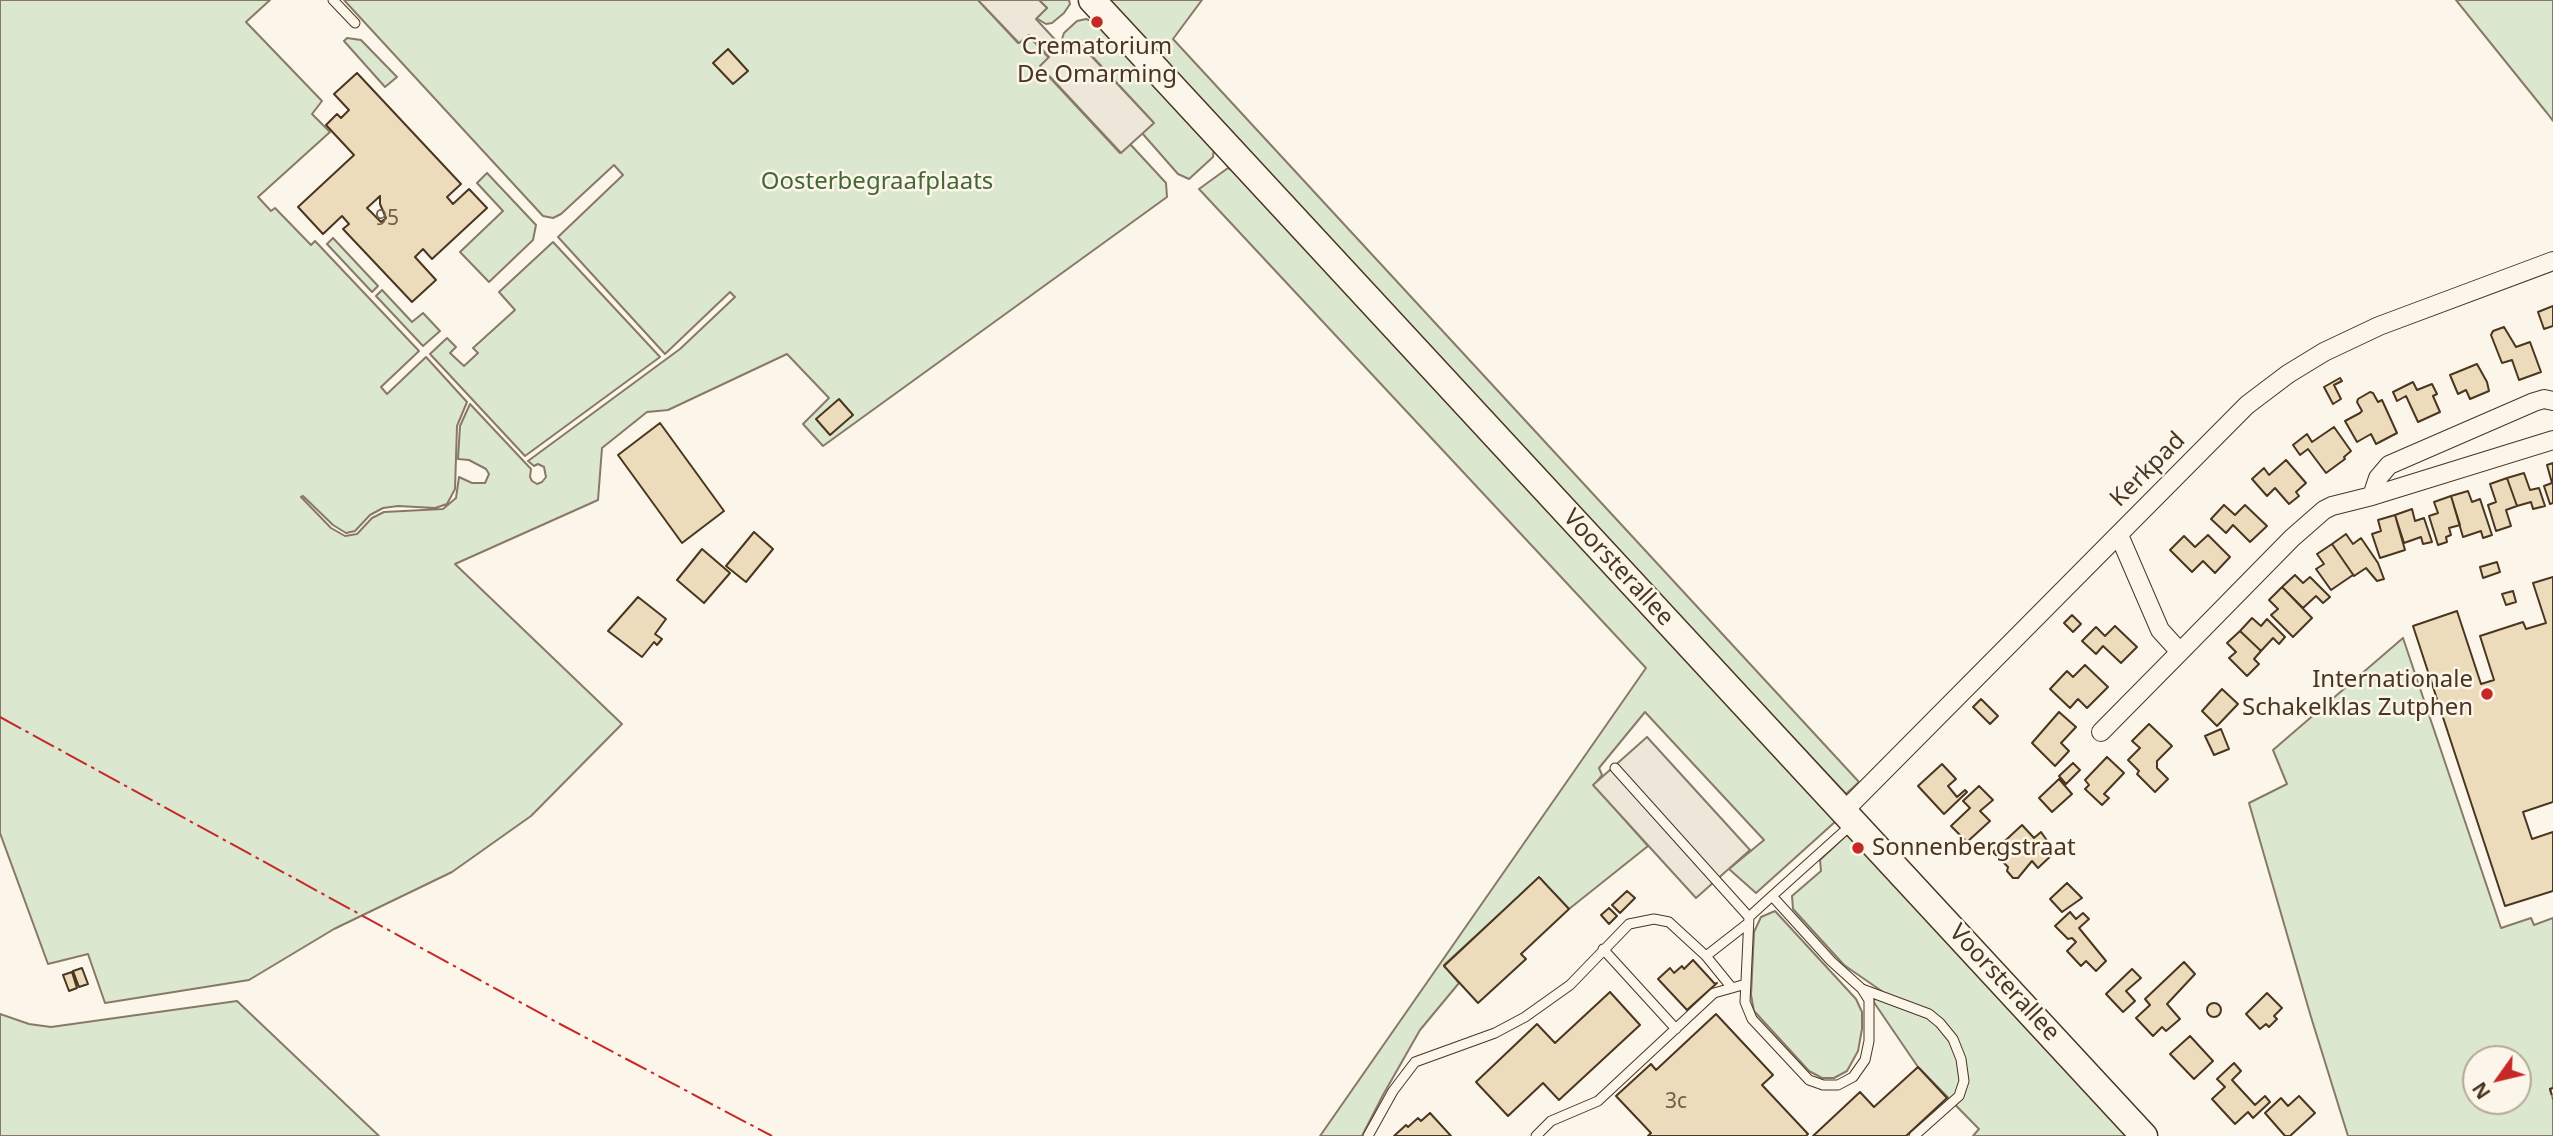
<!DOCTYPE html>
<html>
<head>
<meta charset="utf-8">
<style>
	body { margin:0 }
	#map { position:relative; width:2553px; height:1136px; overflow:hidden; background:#fbf6e9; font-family:"Noto Sans",sans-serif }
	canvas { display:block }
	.north { position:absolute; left:2462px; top:1045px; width:70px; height:70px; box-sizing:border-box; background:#fbf6e9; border:2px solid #b4a999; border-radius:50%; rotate:236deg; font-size:19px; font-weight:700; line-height:28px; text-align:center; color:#4a3520 }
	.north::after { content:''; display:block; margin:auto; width:24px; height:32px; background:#c62828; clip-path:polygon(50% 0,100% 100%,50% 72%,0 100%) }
</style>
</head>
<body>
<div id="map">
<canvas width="2553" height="1136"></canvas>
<div class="north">N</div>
</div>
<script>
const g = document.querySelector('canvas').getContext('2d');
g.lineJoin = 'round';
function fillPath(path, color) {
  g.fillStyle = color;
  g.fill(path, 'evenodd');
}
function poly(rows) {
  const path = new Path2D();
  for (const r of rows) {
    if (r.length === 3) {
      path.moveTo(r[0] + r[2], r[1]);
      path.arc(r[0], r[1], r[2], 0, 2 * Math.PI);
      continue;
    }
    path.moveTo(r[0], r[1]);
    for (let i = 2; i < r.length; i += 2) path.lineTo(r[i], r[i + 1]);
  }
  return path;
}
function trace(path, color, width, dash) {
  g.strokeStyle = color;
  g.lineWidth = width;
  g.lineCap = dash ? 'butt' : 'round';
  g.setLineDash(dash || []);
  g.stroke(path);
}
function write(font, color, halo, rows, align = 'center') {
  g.font = font + ' "Noto Sans",sans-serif';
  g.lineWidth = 5;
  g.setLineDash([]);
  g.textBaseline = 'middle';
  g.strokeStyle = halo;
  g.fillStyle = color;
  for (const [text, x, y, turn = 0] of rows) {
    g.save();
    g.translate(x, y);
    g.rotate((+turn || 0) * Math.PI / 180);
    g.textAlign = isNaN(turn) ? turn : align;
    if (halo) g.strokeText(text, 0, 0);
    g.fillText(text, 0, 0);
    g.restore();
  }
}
const green = poly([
	[0,0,270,0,246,22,322,101,312,114,330,132,258,197,271,211,275,208,311,245,315,241,419,351,381,387,387,394,426,357,467,402,457,426,455,489,447,504,435,508,398,506,383,508,370,515,355,531,346,533,333,525,303,496,301,497,331,528,345,536,357,534,372,518,384,512,443,509,456,498,459,477,472,483,485,483,489,474,486,469,469,460,458,459,460,426,470,404,531,469,530,477,532,481,537,484,542,482,546,477,544,467,538,464,534,466,528,461,680,349,735,297,730,292,665,354,558,237,623,175,614,165,561,214,553,218,543,216,344,0,978,0,1018,43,1028,35,1049,58,1040,67,1120,153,1130,144,1166,183,1167,197,823,446,803,424,829,398,787,354,668,410,647,412,602,448,598,500,455,564,622,724,531,816,452,872,334,929,249,980,105,1003,88,954,48,964,0,833,0,0],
	[1039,0,1069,0,1070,4,1064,13,1052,23,1046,24,1036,18,1047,8,1039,0],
	[1103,0,1202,0,1173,39,1859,782,1846,794,1103,0],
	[2456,0,2553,0,2553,121,2547,113,2456,0],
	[1086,19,1097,23,1214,148,1213,157,1189,179,1178,174,1142,133,1153,122,1079,42,1067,52,1060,45,1064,33,1077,21,1086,19],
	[347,38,361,40,397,77,385,87,344,41,347,38],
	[1228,168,1238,173,1836,821,1756,893,1729,869,1764,840,1645,712,1599,768,1602,775,1594,785,1648,846,1569,909,1539,878,1444,965,1459,983,1420,1030,1383,1095,1362,1136,1320,1136,1646,668,1199,189,1228,168],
	[487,173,536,225,533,240,489,282,460,252,503,211,477,183,487,173],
	[333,238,378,286,372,292,327,244,333,238],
	[553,242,660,357,525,456,430,354,447,338,456,347,450,353,464,366,478,353,473,348,515,310,499,292,553,242],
	[382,290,412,322,423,313,440,331,423,346,376,296,382,290],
	[2403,638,2501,928,2531,918,2534,925,2553,918,2553,1088,2550,1089,2553,1099,2553,1136,2348,1136,2311,1017,2249,803,2287,784,2273,750,2403,638],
	[2476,1059,2518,1059,2518,1101,2476,1101,2476,1059],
	[1850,832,2130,1136,1973,1136,1979,1129,1918,1067,1873,1001,1883,992,1844,965,1793,909,1792,896,1821,871,1820,860,1850,832],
	[1775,911,1856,999,1862,1012,1862,1029,1858,1051,1847,1071,1834,1078,1822,1078,1809,1071,1754,1011,1751,995,1754,932,1761,917,1775,911],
	[237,1001,379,1136,0,1136,0,1014,29,1024,51,1027,237,1001]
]);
fillPath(green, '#dce7d0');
trace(green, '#887966', 2);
const parking = poly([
	[978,0,1039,0,1047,8,1036,19,1060,45,1067,52,1078,42,1154,123,1121,153,1040,66,1049,57,1029,35,1019,43,978,0],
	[1647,737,1750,850,1696,898,1593,785,1647,737]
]);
fillPath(parking, '#ede7d9');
trace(parking, '#887966', 2);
const building = poly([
	[728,49,748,71,733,84,713,63,728,49],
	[357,73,461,184,447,197,453,204,469,189,487,208,432,259,423,249,415,257,436,280,412,302,343,229,349,224,342,216,323,234,298,207,354,155,326,125,337,114,341,118,349,110,334,94,357,73],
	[380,196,380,204,386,218,381,222,367,208,380,196],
	[2553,306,2553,326,2544,329,2538,312,2553,306],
	[2504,327,2516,347,2530,342,2541,372,2519,380,2512,360,2502,363,2491,335,2493,331,2504,327],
	[2477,364,2487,382,2489,391,2470,399,2466,390,2458,394,2450,375,2477,364],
	[2340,378,2342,381,2334,385,2341,399,2333,404,2324,387,2340,378],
	[2413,382,2417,390,2432,384,2437,394,2433,396,2440,412,2418,422,2406,396,2397,401,2393,392,2413,382],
	[2370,392,2373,393,2378,402,2382,400,2397,433,2376,444,2371,434,2357,442,2345,421,2360,413,2362,411,2357,402,2358,399,2370,392],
	[839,399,853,415,830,435,816,419,839,399],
	[660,423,724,511,682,543,618,455,660,423],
	[2334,427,2351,451,2344,457,2345,459,2326,473,2308,449,2300,455,2293,445,2307,434,2312,442,2334,427],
	[2286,460,2306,483,2296,492,2299,496,2289,504,2275,488,2267,496,2252,479,2264,468,2269,475,2286,460],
	[2553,463,2553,503,2550,504,2544,486,2552,483,2547,465,2553,463],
	[2524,473,2530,490,2539,488,2545,506,2533,509,2531,502,2517,506,2507,478,2524,473],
	[2507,478,2517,506,2506,510,2511,526,2496,531,2488,505,2496,502,2490,484,2507,478],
	[2468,491,2472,502,2480,499,2492,535,2483,538,2481,531,2463,537,2451,496,2468,491],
	[2451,496,2460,525,2449,528,2451,535,2446,537,2447,542,2438,545,2429,516,2438,513,2434,502,2451,496],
	[2224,505,2235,515,2245,505,2267,526,2250,542,2233,525,2226,533,2211,519,2224,505],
	[2412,509,2415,521,2424,518,2432,542,2423,544,2421,537,2404,543,2395,515,2412,509],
	[2395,515,2405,550,2380,558,2372,534,2381,531,2378,520,2395,515],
	[754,532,773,549,746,582,726,566,754,532],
	[2346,534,2353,544,2361,538,2378,563,2384,579,2377,581,2366,568,2354,576,2332,544,2346,534],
	[2208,535,2230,557,2215,573,2203,561,2192,572,2170,550,2184,536,2195,547,2208,535],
	[2332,544,2354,576,2353,575,2331,590,2316,569,2324,564,2317,554,2332,544],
	[702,549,730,573,704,603,677,580,702,549],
	[2497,562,2500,572,2483,578,2480,567,2497,562],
	[2295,575,2303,583,2310,577,2330,597,2323,603,2316,596,2303,608,2282,587,2295,575],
	[2553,577,2553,802,2523,812,2532,839,2553,832,2553,891,2505,906,2413,626,2457,611,2481,684,2494,680,2480,636,2523,622,2526,629,2546,623,2533,583,2553,577],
	[2282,587,2312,618,2293,637,2271,615,2278,609,2269,600,2282,587],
	[2513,591,2516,602,2506,605,2502,594,2513,591],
	[638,597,666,619,655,634,662,639,657,645,654,642,642,657,608,631,638,597],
	[2072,615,2081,624,2073,632,2064,623,2072,615],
	[2252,618,2261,626,2267,619,2285,637,2279,644,2273,638,2261,651,2240,631,2252,618],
	[2115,626,2137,647,2121,663,2103,646,2096,654,2082,641,2096,627,2105,636,2115,626],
	[2240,631,2261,651,2254,659,2259,664,2247,676,2229,658,2236,652,2227,643,2240,631],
	[2085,665,2108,687,2087,708,2078,699,2070,708,2050,689,2067,671,2073,677,2085,665],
	[2222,689,2238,704,2217,726,2202,711,2222,689],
	[1981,699,1998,716,1990,724,1973,707,1981,699],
	[2059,712,2076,727,2061,743,2069,751,2055,766,2032,743,2059,712],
	[2149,724,2172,746,2157,761,2157,768,2168,779,2155,792,2137,774,2139,771,2128,760,2140,748,2132,741,2149,724],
	[2221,729,2229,749,2214,755,2205,736,2221,729],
	[2107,757,2124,773,2104,794,2109,798,2102,805,2085,789,2089,785,2085,780,2107,757],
	[2073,763,2080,770,2066,784,2059,776,2073,763],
	[1942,764,1956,779,1948,786,1957,797,1965,790,1967,792,1944,814,1918,786,1942,764],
	[2059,779,2072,794,2052,812,2039,798,2059,779],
	[1979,786,1993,800,1980,811,1990,821,1967,842,1951,826,1970,808,1963,801,1979,786],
	[2022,825,2034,838,2041,832,2055,852,2038,868,2032,861,2018,878,2013,878,2007,871,2008,867,1993,852,2022,825],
	[1539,877,1569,909,1521,954,1526,959,1478,1003,1444,966,1539,877],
	[2067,883,2082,898,2062,912,2050,899,2067,883],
	[1627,891,1635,898,1620,913,1612,905,1627,891],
	[1609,908,1617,916,1609,924,1601,915,1609,908],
	[2070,912,2076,919,2083,913,2089,919,2079,928,2106,961,2096,971,2086,961,2081,966,2067,951,2076,942,2072,938,2068,939,2055,926,2070,912],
	[1693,960,1715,984,1717,983,1687,1010,1658,979,1670,968,1674,973,1682,966,1684,969,1693,960],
	[2184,962,2195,974,2167,1004,2180,1019,2166,1031,2162,1027,2153,1036,2136,1018,2150,1005,2145,999,2184,962],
	[82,968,88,984,79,987,73,971,82,968],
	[2132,969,2141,978,2126,991,2135,1001,2123,1012,2106,994,2132,969],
	[72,972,77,988,69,991,63,975,72,972],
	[1610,992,1640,1025,1559,1100,1543,1083,1508,1116,1476,1082,1537,1024,1555,1043,1610,992],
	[2267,993,2282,1008,2274,1016,2277,1019,2269,1027,2266,1024,2260,1029,2246,1014,2267,993],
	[2214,1010,7],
	[1716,1014,1773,1075,1762,1085,1808,1134,1806,1136,1648,1136,1651,1133,1616,1096,1651,1064,1656,1070,1716,1014],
	[2190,1036,2213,1061,2194,1079,2170,1054,2190,1036],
	[2234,1063,2241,1071,2232,1080,2255,1105,2265,1096,2270,1102,2253,1118,2248,1112,2235,1124,2212,1099,2225,1087,2217,1079,2234,1063],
	[1918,1067,1947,1098,1906,1136,1813,1136,1860,1092,1874,1107,1918,1067],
	[2299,1096,2315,1113,2290,1136,2285,1136,2265,1113,2281,1098,2288,1106,2299,1096],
	[1430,1113,1451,1136,1394,1136,1406,1125,1408,1127,1418,1118,1421,1121,1430,1113]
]);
fillPath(building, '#ecdcbc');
trace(building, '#4a3520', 2);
const service = poly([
	[333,0,355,23],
	[1615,768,1749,917],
	[1772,896,1749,917,1745,1002,1752,1019,1809,1080,1823,1085,1838,1085,1853,1077,1865,1060,1869,1041,1869,1000,1862,989,1831,961,1772,896,1851,825],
	[1603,949,1676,1029],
	[1706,956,1747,924],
	[1862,989,1929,1014,1940,1023,1953,1039,1961,1059,1964,1081,1959,1096,1914,1136],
	[1368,1136,1393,1091,1415,1062,1495,1033,1525,1017,1570,985,1629,924,1654,919,1669,922,1706,956,1732,988],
	[1536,1136,1551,1121,1598,1101,1714,993,1746,984]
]);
const minor = poly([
	[2372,496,2378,478,2389,465,2534,402,2544,399,2553,401],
	[2119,535,2160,630,2180,652,2292,538,2324,510,2332,506,2372,496,2553,440],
	[2101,732,2180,652],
	[1844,811,2247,405,2288,374,2324,352,2379,326,2553,261]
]);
const secondary = poly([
	[1092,0,2144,1136]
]);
trace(service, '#4a3520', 11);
trace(minor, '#4a3520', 20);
trace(secondary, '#4a3520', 29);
trace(service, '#fbf6e9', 9);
trace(minor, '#fbf6e9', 18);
trace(secondary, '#fbf6e9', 26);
trace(poly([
	[2553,1088,2550,1089,2553,1099]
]), '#4a3520', 2, [9, 3.5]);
trace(poly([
	[0,717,560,1024,772,1136]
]), '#c62828', 2, [24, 5, 3.5, 5]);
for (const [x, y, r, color] of [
	[1097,22,7,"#c62828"],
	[2487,694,7,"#c62828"],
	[1858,848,7,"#c62828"]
]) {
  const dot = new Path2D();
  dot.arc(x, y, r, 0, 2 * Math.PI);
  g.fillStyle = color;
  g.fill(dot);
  trace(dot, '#fbf6e9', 2.5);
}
write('21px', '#725f47', null, [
	["95",387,219],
	["3c",1676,1102]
]);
write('24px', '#4a3520', '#fbf6e9', [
	["Crematorium",1097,47],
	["De Omarming",1097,75],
	["Internationale",2473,680,"right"],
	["Schakelklas Zutphen",2473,708,"right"],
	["Sonnenbergstraat",1872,848,"left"]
]);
write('24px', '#436837', '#fbf6e9', [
	["Oosterbegraafplaats",877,182]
]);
write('24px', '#4a3520', '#fbf6e9', [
	["Kerkpad",2148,470,-45],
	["Voorsterallee",1618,568,47],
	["Voorsterallee",2004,983,47]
]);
</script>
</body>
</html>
